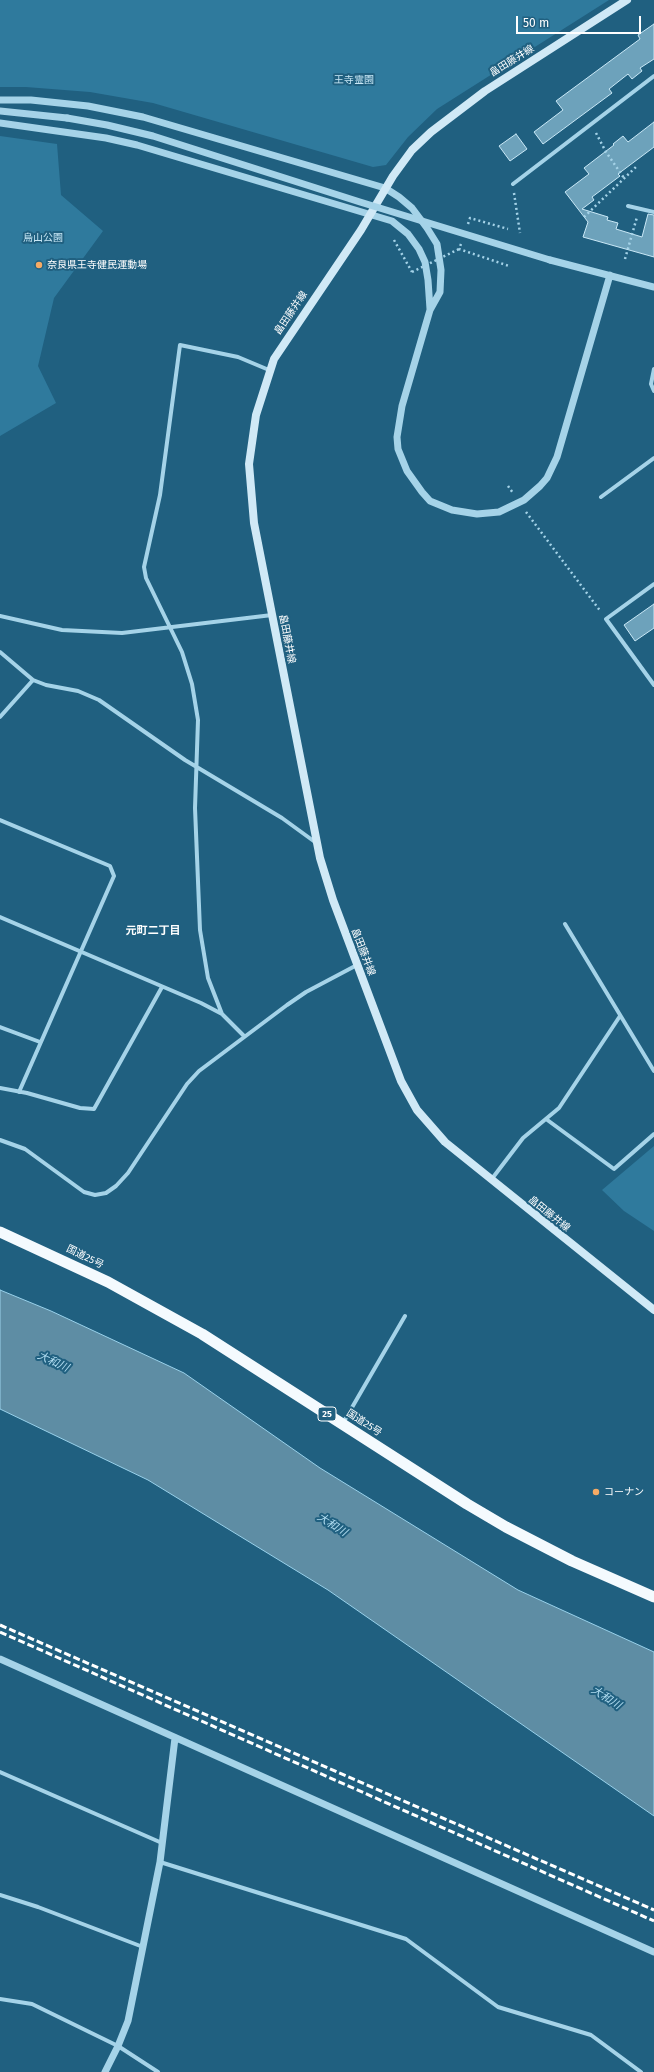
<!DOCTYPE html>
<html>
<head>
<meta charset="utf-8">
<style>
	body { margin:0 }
	#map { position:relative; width:654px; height:2072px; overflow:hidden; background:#206080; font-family:"Fira Sans",sans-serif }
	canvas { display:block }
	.scale { position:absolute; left:516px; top:16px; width:125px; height:18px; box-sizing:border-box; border:2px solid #fff; border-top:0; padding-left:5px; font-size:12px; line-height:14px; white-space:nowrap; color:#fff; -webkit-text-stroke:3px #206080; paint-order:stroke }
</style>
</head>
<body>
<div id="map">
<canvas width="654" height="2072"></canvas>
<div class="scale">50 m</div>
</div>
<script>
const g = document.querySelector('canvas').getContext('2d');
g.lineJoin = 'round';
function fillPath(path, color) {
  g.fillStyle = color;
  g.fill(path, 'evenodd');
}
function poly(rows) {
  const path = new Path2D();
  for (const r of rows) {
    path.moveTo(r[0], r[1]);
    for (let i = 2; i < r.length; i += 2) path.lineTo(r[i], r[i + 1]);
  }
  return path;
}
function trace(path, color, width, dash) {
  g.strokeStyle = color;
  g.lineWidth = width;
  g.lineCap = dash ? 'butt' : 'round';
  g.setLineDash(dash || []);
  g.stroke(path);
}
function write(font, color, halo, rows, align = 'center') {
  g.font = font + ' "Fira Sans","Noto Sans JP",sans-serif';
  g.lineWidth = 4;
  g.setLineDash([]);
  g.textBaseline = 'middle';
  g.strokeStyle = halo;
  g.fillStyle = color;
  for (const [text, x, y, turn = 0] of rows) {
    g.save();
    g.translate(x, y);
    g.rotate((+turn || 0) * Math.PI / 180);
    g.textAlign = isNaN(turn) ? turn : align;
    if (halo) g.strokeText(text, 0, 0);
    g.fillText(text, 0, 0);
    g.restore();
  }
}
fillPath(poly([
	[0,0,609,0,437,109,408,137,386,165,373,167,153,103,90,92,26,87,0,87],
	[0,136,57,144,61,195,103,231,54,298,38,366,56,403,0,436],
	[654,1146,654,1231,624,1211,602,1190]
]), '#2f7a9d');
const water = poly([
	[0,1290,51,1311,184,1373,320,1468,518,1590,654,1652,654,1816,328,1590,148,1480,0,1409,0,1290]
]);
fillPath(water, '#5e8da4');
trace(water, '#99d1ea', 1);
const building = poly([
	[654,24,654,59,640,68,642,71,632,79,628,74,609,89,612,93,543,144,534,132,563,110,556,101,640,39,638,35,654,24],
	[654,122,654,147,618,174,620,176,592,197,594,200,582,209,608,217,607,220,618,223,616,229,642,237,648,214,654,215,654,257,583,237,588,222,565,192,589,174,584,168,614,145,613,144,623,136,628,142,654,122],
	[516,134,527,149,510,161,499,146,516,134],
	[654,604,654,628,635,641,624,625,654,604]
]);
fillPath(building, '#6da2bb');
trace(building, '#c9e8f6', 1);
trace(poly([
	[596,133,606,152,624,178],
	[514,193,520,233],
	[584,217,638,165],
	[468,224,470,218,508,229],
	[394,240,412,272],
	[461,244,459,249,509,266],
	[625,259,637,217],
	[508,486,513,493],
	[526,512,601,612]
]), '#a5d3e8', 2.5, [2, 3]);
trace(poly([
	[513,184,654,76],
	[628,206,654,212],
	[654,369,651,384,654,391],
	[601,497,654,458],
	[654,584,606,619,654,685],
	[0,616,62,630,122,633,272,615],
	[0,652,33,680,46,685,78,691,99,700,185,760,282,818,315,842],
	[0,717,33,680],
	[0,820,110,866,114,876,19,1092],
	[0,917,201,1003,222,1014,244,1036],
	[565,924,654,1071],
	[222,1014,208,978,200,930,195,808,198,720,192,684,182,652,146,578,144,567,160,495,180,345,238,357,269,370],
	[0,1027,40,1042],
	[0,1088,27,1093,80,1108,94,1109,162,987],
	[546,1119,614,1169,654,1134],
	[0,1140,25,1149,84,1192,95,1195,106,1193,116,1186,128,1173,187,1084,199,1071,287,1005,306,992,357,965],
	[491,1180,523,1138,559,1108,620,1016],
	[343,1423,405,1316],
	[0,1772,162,1843],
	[160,1862,406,1939,498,2007,591,2035,641,2072],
	[0,1895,38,1907,143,1947],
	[0,1999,32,2004,118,2046,158,2072]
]), '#a5d3e8', 4);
trace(poly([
	[0,100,31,100,88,106,143,117,385,188,399,197,412,208,427,228,437,244,441,270,440,292,430,310,402,406,397,437,398,449,407,471,422,492,430,501,452,510,477,514,499,512,524,500,540,486,547,478,557,457,610,275],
	[0,111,67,118],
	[0,123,106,138,137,145,392,221,408,234,419,249,425,262,428,280,430,309],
	[550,260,654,287],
	[0,1659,654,1952],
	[105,2072,118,2046,128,2021,160,1862,175,1738]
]), '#a5d3e8', 7);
trace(poly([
	[627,0,485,91,431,132,412,150,393,176,361,230,274,359,256,415,249,464,254,523,320,858,333,900,401,1081,417,1110,445,1142,654,1310]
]), '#d0e9f6', 8);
trace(poly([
	[0,1232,108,1282,202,1334,467,1504,506,1527,572,1561,654,1597]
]), '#f4fafe', 11);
trace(poly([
	[0,1625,654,1910],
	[0,1632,654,1921]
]), '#fff', 3, [7, 3]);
trace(poly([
	[412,272,459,249]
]), '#a5d3e8', 2.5, [2, 3]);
trace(poly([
	[67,118,107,125,153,136,360,202,550,260]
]), '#a5d3e8', 7);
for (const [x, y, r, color] of [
	[39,265,4,"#f6ab65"],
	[596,1492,4,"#f6ab65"]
]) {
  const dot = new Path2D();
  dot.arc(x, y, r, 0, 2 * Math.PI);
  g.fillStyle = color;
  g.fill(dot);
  trace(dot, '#206080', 1.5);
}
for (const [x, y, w] of [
	[327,1414,18]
]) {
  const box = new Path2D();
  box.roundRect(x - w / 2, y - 7, w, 14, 3);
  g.fillStyle = '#206080';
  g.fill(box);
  trace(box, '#fff', 1);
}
write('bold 9px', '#fff', null, [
	["25",327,1414]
]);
write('10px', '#fff', '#206080', [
	["畠田藤井線",512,61,-32],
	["畠田藤井線",291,313,-56],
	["畠田藤井線",287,639,79],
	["畠田藤井線",363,952,69],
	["畠田藤井線",549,1214,39],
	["国道25号",85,1257,26],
	["国道25号",364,1423,33]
]);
write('10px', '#c9e8f6', '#206080', [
	["王寺霊園",354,80],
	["烏山公園",43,238]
]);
write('10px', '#fff', '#206080', [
	["奈良県王寺健民運動場",47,265],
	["コーナン",604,1492]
], 'left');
write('bold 11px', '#fff', '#206080', [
	["元町二丁目",153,931]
]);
write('italic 11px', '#b0dcf0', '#206080', [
	["大和川",53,1362,25],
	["大和川",332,1525,32],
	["大和川",606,1698,32]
]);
</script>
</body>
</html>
